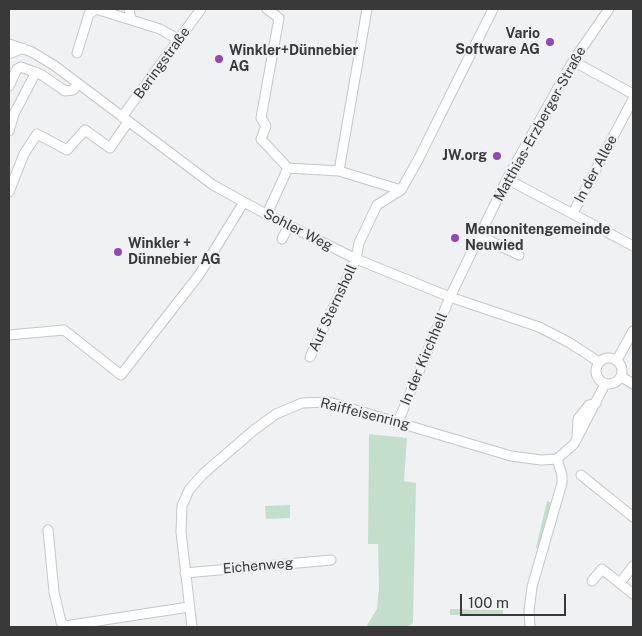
<!DOCTYPE html>
<html>
<head>
<meta charset="utf-8">
<style>
	body { margin:0 }
	#map { position:relative; width:642px; height:636px; overflow:hidden; background:#eff1f3; font-family:"Public Sans",sans-serif }
	canvas { display:block }
	.frame { position:absolute; inset:0; border:10px solid #39393a; pointer-events:none }
	.scale { position:absolute; left:460px; top:594px; width:106px; height:22px; box-sizing:border-box; border:2px solid #39393a; border-top:0; padding-left:6px; font-size:15px; line-height:18px; white-space:nowrap; color:#39393a; -webkit-text-stroke:4px #eff1f3; paint-order:stroke }
</style>
</head>
<body>
<div id="map">
<canvas width="642" height="636"></canvas>
<div class="frame"></div>
<div class="scale">100 m</div>
</div>
<script>
const g = document.querySelector('canvas').getContext('2d');
g.lineJoin = 'round';
function fillPath(path, color) {
  g.fillStyle = color;
  g.fill(path, 'evenodd');
}
function poly(rows) {
  const path = new Path2D();
  for (const r of rows) {
    if (r.length === 3) {
      path.moveTo(r[0] + r[2], r[1]);
      path.arc(r[0], r[1], r[2], 0, 2 * Math.PI);
      continue;
    }
    path.moveTo(r[0], r[1]);
    for (let i = 2; i < r.length; i += 2) path.lineTo(r[i], r[i + 1]);
  }
  return path;
}
function trace(path, color, width, dash) {
  g.strokeStyle = color;
  g.lineWidth = width;
  g.lineCap = dash ? 'butt' : 'round';
  g.setLineDash(dash || []);
  g.stroke(path);
}
function write(font, color, halo, rows, align = 'center') {
  g.font = font + ' "Public Sans",sans-serif';
  g.lineWidth = 4.5;
  g.setLineDash([]);
  g.textBaseline = 'middle';
  g.strokeStyle = halo;
  g.fillStyle = color;
  for (const [text, x, y, turn = 0] of rows) {
    g.save();
    g.translate(x, y);
    g.rotate((+turn || 0) * Math.PI / 180);
    g.textAlign = isNaN(turn) ? turn : align;
    if (halo) g.strokeText(text, 0, 0);
    g.fillText(text, 0, 0);
    g.restore();
  }
}
fillPath(poly([
	[369,434,407,438,404,481,416,483,413,623,407,627,366,627,377,609,379,588,378,544,368,544],
	[547,501,552,503,540,549,536,548],
	[290,505,290,518,266,519,265,506],
	[450,609,503,610,503,615,450,615]
]), '#c3dfcc');
const minor = poly([
	[129,9,131,20],
	[267,9,279,18,261,118,266,126,261,139,288,168],
	[9,44,32,52,55,66,213,185,264,213,356,259,450,297,539,327,570,343,599,362],
	[77,53,89,14,96,9,160,29,179,40],
	[9,54,23,48],
	[573,61,633,94],
	[9,86,17,69,21,67,42,75,65,91,73,90,78,84],
	[122,117,201,9],
	[9,131,14,114,36,72],
	[339,171,367,9],
	[507,179,633,246],
	[401,190,418,160,493,9],
	[9,192,24,154,37,134,67,150,85,130,110,148,128,122],
	[573,213,633,99],
	[267,214,288,168,339,171,401,190,377,205,359,243,356,259,310,357],
	[480,236,519,255],
	[282,239,289,225],
	[9,335,64,330,121,375,199,275,244,202],
	[609,371,13],
	[617,360,633,331],
	[622,377,633,384],
	[398,422,450,297,507,179,573,61,609,9],
	[577,438,578,419,589,405,596,403],
	[581,475,633,517],
	[48,530,54,592,61,622,65,626,189,607],
	[185,573,331,560],
	[592,581,602,569,633,594],
	[620,583,633,566],
	[192,627,181,532,182,506,189,490,203,474,254,430,276,414,302,403,329,402,511,456,541,460,557,459,574,444,605,384],
	[530,627,529,611,532,587,562,483,562,475,557,459]
]);
trace(minor, '#c4c6c8', 11);
trace(minor, '#fff', 9);
for (const [x, y, r, color] of [
	[550,42,5,"#9347b8"],
	[219,59,5,"#9347b8"],
	[497,156,5,"#9347b8"],
	[455,238,5,"#9347b8"],
	[118,252,5,"#9347b8"]
]) {
  const dot = new Path2D();
  dot.arc(x, y, r, 0, 2 * Math.PI);
  g.fillStyle = color;
  g.fill(dot);
  trace(dot, '#eff1f3', 2);
}
write('bold 14px', '#39393a', '#eff1f3', [
	["Vario",540,34,"right"],
	["Software AG",540,50,"right"],
	["Winkler+Dünnebier",229,51],
	["AG",229,67],
	["JW.org",487,156,"right"],
	["Mennonitengemeinde",465,230],
	["Neuwied",465,246],
	["Winkler +",128,244],
	["Dünnebier AG",128,260]
], 'left');
write('14px', '#39393a', '#eff1f3', [
	["Beringstraße",162,63,-54],
	["Matthias-Erzberger-Straße",540,124,-61],
	["In der Allee",596,169,-62],
	["Sohler Weg",298,230,27],
	["Auf Sternsholl",333,308,-65],
	["In der Kirchhell",424,359,-67],
	["Raiffeisenring",365,414,14],
	["Eichenweg",258,566,-5]
]);
</script>
</body>
</html>
